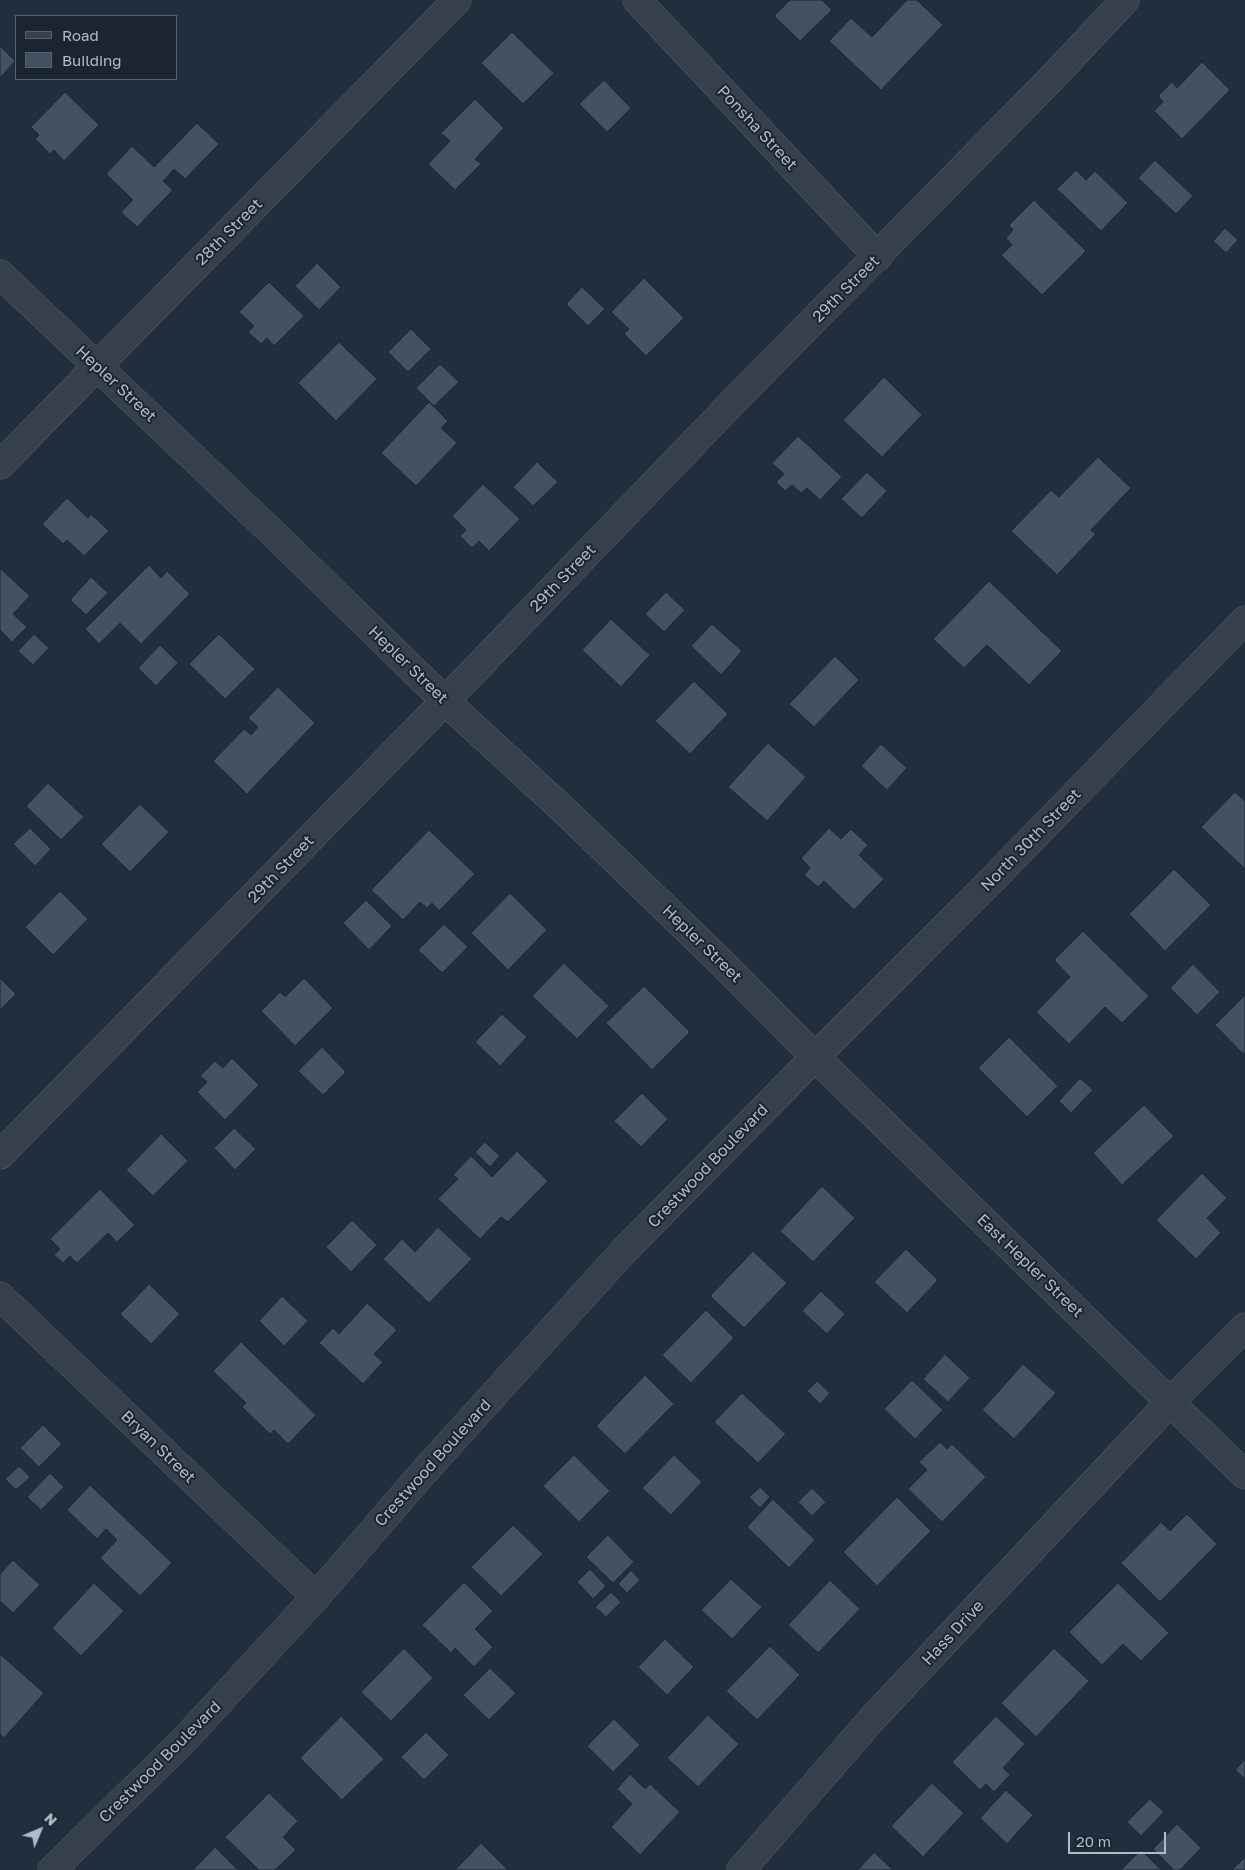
<!DOCTYPE html>
<html>
<head>
<meta charset="utf-8">
<style>
	body { margin:0 }
	#map { position:relative; width:1245px; height:1870px; overflow:hidden; background:#222e3d; font-family:"Golos Text",sans-serif }
	canvas { display:block }
	.legend { position:absolute; left:15px; top:15px; width:162px; height:65px; box-sizing:border-box; background:#1b2532; border:1px solid #57616e; margin:0; padding:6px 9px; list-style:none; font-size:15px; color:#b2bbc9 }
	.legend li { display:flex; align-items:center; gap:10px; height:25px }
	.legend b { width:25px; border:1px solid #57616e }
	.north { position:absolute; left:15px; top:1805px; width:50px; height:50px; -webkit-text-stroke:4px #1b2532; paint-order:stroke; rotate:45deg; font-size:14px; font-weight:700; line-height:20px; text-align:center; color:#b2bbc9 }
	.north::after { content:''; display:block; margin:auto; width:18px; height:22px; background:#b2bbc9; clip-path:polygon(50% 0,100% 100%,50% 72%,0 100%) }
	.scale { position:absolute; left:1068px; top:1832px; width:98px; height:22px; box-sizing:border-box; border:2px solid #b2bbc9; border-top:0; padding-left:6px; font-size:15px; line-height:18px; white-space:nowrap; color:#b2bbc9; -webkit-text-stroke:4px #1b2532; paint-order:stroke }
</style>
</head>
<body>
<div id="map">
<canvas width="1245" height="1870"></canvas>
<ul class="legend">
<li><b style="height:6px;background:#36404d"></b>Road</li>
<li><b style="height:14px;background:#435162"></b>Building</li>
</ul>
<div class="north">N</div>
<div class="scale">20 m</div>
</div>
<script>
const g = document.querySelector('canvas').getContext('2d');
g.lineJoin = 'round';
function fillPath(path, color) {
  g.fillStyle = color;
  g.fill(path, 'evenodd');
}
function poly(rows) {
  const path = new Path2D();
  for (const r of rows) {
    path.moveTo(r[0], r[1]);
    for (let i = 2; i < r.length; i += 2) path.lineTo(r[i], r[i + 1]);
  }
  return path;
}
function trace(path, color, width, dash) {
  g.strokeStyle = color;
  g.lineWidth = width;
  g.lineCap = dash ? 'butt' : 'round';
  g.setLineDash(dash || []);
  g.stroke(path);
}
function write(font, color, halo, rows, align = 'center') {
  g.font = font + ' "Golos Text",sans-serif';
  g.lineWidth = 4;
  g.setLineDash([]);
  g.textBaseline = 'middle';
  g.strokeStyle = halo;
  g.fillStyle = color;
  for (const [text, x, y, turn = 0] of rows) {
    g.save();
    g.translate(x, y);
    g.rotate((+turn || 0) * Math.PI / 180);
    g.textAlign = isNaN(turn) ? turn : align;
    if (halo) g.strokeText(text, 0, 0);
    g.fillText(text, 0, 0);
    g.restore();
  }
}
const building = poly([
	[790,0,822,0,832,10,800,41,774,16,790,0],
	[907,0,917,0,943,25,881,90,829,41,851,18,872,37,907,0],
	[512,32,554,73,523,104,481,63,512,32],
	[0,46,15,61,0,78,0,46],
	[1202,62,1230,90,1182,139,1154,111,1163,102,1158,96,1172,82,1177,88,1202,62],
	[604,80,631,108,607,132,579,104,604,80],
	[65,92,99,125,64,161,54,150,50,154,35,139,39,135,31,127,65,92],
	[475,99,504,128,475,159,481,164,455,190,428,164,450,141,441,133,475,99],
	[197,123,219,144,185,179,174,169,163,181,173,190,137,227,121,212,133,200,106,174,132,146,154,167,197,123],
	[1155,160,1193,196,1176,214,1138,178,1155,160],
	[1076,170,1086,180,1095,171,1128,203,1101,231,1057,189,1076,170],
	[1034,200,1086,251,1042,295,1001,255,1012,245,1006,238,1013,230,1009,225,1034,200],
	[1225,228,1238,240,1226,253,1213,241,1225,228],
	[317,263,341,287,319,310,295,286,317,263],
	[644,278,684,318,646,356,624,334,629,329,611,312,644,278],
	[269,282,304,316,274,346,267,338,261,344,248,332,254,326,239,312,269,282],
	[582,287,605,309,588,326,566,304,582,287],
	[411,329,431,349,408,372,388,352,411,329],
	[339,342,377,379,336,421,298,383,339,342],
	[440,364,459,382,434,406,416,388,440,364],
	[884,377,922,415,882,457,843,420,884,377],
	[429,402,448,421,441,428,457,443,416,486,381,453,429,402],
	[798,436,842,477,820,500,807,488,801,493,792,485,785,491,776,482,784,474,772,463,798,436],
	[1098,457,1131,488,1091,530,1096,534,1057,575,1011,531,1051,490,1059,497,1098,457],
	[537,462,558,482,533,506,513,487,537,462],
	[867,472,887,491,862,518,841,499,867,472],
	[483,484,520,519,489,551,479,541,472,548,460,536,466,530,452,516,483,484],
	[67,498,88,518,91,514,109,531,84,556,67,540,63,544,42,524,67,498],
	[149,565,161,578,167,571,190,594,141,644,120,623,99,644,85,629,149,565],
	[0,568,30,596,13,614,27,627,12,642,0,630,0,568],
	[91,577,108,593,86,615,70,600,91,577],
	[989,581,1062,651,1029,685,987,645,964,668,933,639,989,581],
	[666,592,685,610,664,632,645,614,666,592],
	[611,619,650,655,621,687,582,650,611,619],
	[712,624,742,651,721,675,691,646,712,624],
	[34,634,49,648,33,665,18,651,34,634],
	[219,634,255,669,225,699,189,664,219,634],
	[160,645,178,663,156,686,138,668,160,645],
	[835,656,859,680,814,727,789,704,835,656],
	[694,681,728,714,690,754,655,721,694,681],
	[278,687,315,723,247,794,213,761,244,729,251,735,258,727,248,718,278,687],
	[768,743,806,777,767,821,728,787,768,743],
	[881,744,907,768,887,790,861,766,881,744],
	[48,783,84,817,61,840,26,806,48,783],
	[1235,792,1245,801,1245,869,1201,827,1235,792],
	[140,804,169,832,130,872,101,844,140,804],
	[30,828,51,849,35,866,13,844,30,828],
	[829,828,841,839,851,829,868,845,859,855,884,879,854,910,824,881,818,887,804,875,810,868,801,858,829,828],
	[429,830,475,874,439,911,432,903,427,908,420,902,403,920,371,890,429,830],
	[1174,869,1211,905,1165,951,1129,914,1174,869],
	[60,891,88,919,53,955,25,927,60,891],
	[510,893,547,930,508,970,471,933,510,893],
	[366,900,392,926,369,950,343,923,366,900],
	[444,924,468,947,442,973,418,950,444,924],
	[1083,931,1149,996,1122,1023,1105,1007,1069,1044,1036,1012,1070,977,1054,960,1083,931],
	[564,963,609,1006,577,1039,532,996,564,963],
	[1193,964,1220,992,1197,1015,1170,988,1193,964],
	[0,978,16,994,0,1010,0,978],
	[304,978,333,1008,295,1046,261,1011,280,992,285,997,304,978],
	[644,986,690,1032,652,1070,606,1023,644,986],
	[1245,995,1245,1052,1243,1054,1215,1025,1245,995],
	[502,1014,527,1037,500,1066,475,1042,502,1014],
	[1009,1037,1058,1086,1027,1117,978,1068,1009,1037],
	[322,1047,346,1072,323,1095,298,1071,322,1047],
	[232,1058,259,1085,225,1120,197,1092,207,1082,200,1076,215,1061,223,1068,232,1058],
	[1080,1078,1093,1090,1071,1113,1059,1101,1080,1078],
	[642,1093,668,1119,641,1147,614,1121,642,1093],
	[1144,1105,1174,1136,1122,1185,1093,1153,1144,1105],
	[234,1128,256,1149,235,1170,214,1148,234,1128],
	[161,1134,188,1161,153,1196,126,1170,161,1134],
	[485,1142,500,1156,490,1167,475,1152,485,1142],
	[517,1151,548,1181,508,1222,501,1217,480,1239,438,1199,458,1179,453,1175,471,1156,492,1177,517,1151],
	[1202,1173,1227,1198,1207,1218,1221,1233,1196,1259,1156,1220,1202,1173],
	[822,1186,855,1218,813,1262,780,1231,822,1186],
	[100,1189,135,1225,117,1242,108,1233,77,1263,70,1256,63,1263,54,1255,60,1249,50,1239,100,1189],
	[352,1220,377,1245,351,1272,326,1247,352,1220],
	[438,1227,472,1259,429,1303,383,1259,402,1239,415,1252,438,1227],
	[906,1249,938,1280,907,1313,874,1282,906,1249],
	[753,1251,787,1283,744,1328,710,1296,753,1251],
	[149,1284,180,1314,151,1344,120,1314,149,1284],
	[821,1291,845,1314,827,1334,802,1311,821,1291],
	[282,1296,308,1321,284,1346,259,1321,282,1296],
	[367,1303,397,1330,374,1354,383,1362,363,1384,319,1343,333,1328,339,1334,367,1303],
	[706,1310,734,1338,691,1383,662,1355,706,1310],
	[241,1342,316,1415,288,1444,274,1430,270,1434,242,1407,246,1403,213,1371,241,1342],
	[945,1354,970,1378,948,1402,923,1379,945,1354],
	[1023,1364,1056,1393,1014,1439,982,1410,1023,1364],
	[645,1375,674,1404,625,1454,596,1426,645,1375],
	[912,1380,943,1410,915,1439,884,1409,912,1380],
	[817,1381,830,1393,820,1404,807,1391,817,1381],
	[742,1393,786,1434,758,1463,714,1422,742,1393],
	[43,1425,62,1444,39,1467,20,1448,43,1425],
	[940,1442,947,1449,952,1444,986,1477,942,1522,908,1489,927,1470,919,1462,940,1442],
	[574,1455,610,1491,579,1522,543,1486,574,1455],
	[674,1455,702,1482,671,1515,642,1488,674,1455],
	[19,1466,30,1477,16,1490,5,1479,19,1466],
	[50,1473,64,1487,41,1510,27,1497,50,1473],
	[90,1485,172,1563,140,1596,100,1558,117,1540,106,1529,97,1539,67,1510,90,1485],
	[760,1487,770,1497,760,1508,749,1497,760,1487],
	[812,1488,826,1502,812,1516,798,1502,812,1488],
	[897,1497,931,1531,877,1586,843,1552,897,1497],
	[773,1499,815,1540,789,1568,747,1527,773,1499],
	[1187,1514,1217,1544,1160,1602,1121,1563,1161,1522,1170,1531,1187,1514],
	[513,1525,543,1554,501,1596,471,1567,513,1525],
	[608,1535,634,1562,613,1583,586,1557,608,1535],
	[13,1560,40,1585,13,1613,0,1601,0,1574,13,1560],
	[590,1569,606,1586,593,1599,577,1582,590,1569],
	[631,1570,640,1580,627,1593,618,1584,631,1570],
	[731,1579,762,1607,732,1639,701,1610,731,1579],
	[830,1580,860,1609,818,1653,788,1625,830,1580],
	[464,1582,493,1611,475,1629,493,1647,474,1667,455,1648,451,1653,422,1625,464,1582],
	[94,1583,124,1611,81,1656,52,1628,94,1583],
	[1118,1583,1169,1633,1141,1661,1123,1644,1102,1665,1069,1632,1118,1583],
	[611,1592,621,1602,606,1617,595,1607,611,1592],
	[665,1639,694,1667,667,1695,638,1667,665,1639],
	[770,1646,800,1675,757,1720,726,1691,770,1646],
	[404,1648,433,1678,391,1721,361,1692,404,1648],
	[1054,1648,1089,1681,1036,1737,1001,1703,1054,1648],
	[1,1655,44,1693,4,1738,0,1734,0,1656,1,1655],
	[490,1668,516,1693,489,1720,463,1695,490,1668],
	[708,1715,739,1744,698,1787,667,1758,708,1715],
	[341,1716,384,1759,342,1800,300,1758,341,1716],
	[996,1716,1025,1744,1003,1768,1010,1775,994,1792,986,1784,980,1790,952,1762,996,1716],
	[614,1719,640,1745,613,1772,587,1746,614,1719],
	[426,1732,449,1755,424,1780,401,1757,426,1732],
	[1245,1759,1245,1779,1235,1770,1245,1759],
	[630,1774,645,1789,650,1784,680,1812,640,1855,611,1827,632,1804,617,1789,630,1774],
	[932,1783,964,1813,923,1857,891,1826,932,1783],
	[1006,1790,1033,1815,1007,1844,980,1818,1006,1790],
	[269,1793,298,1821,283,1837,296,1850,275,1870,259,1870,225,1837,269,1793],
	[1150,1799,1164,1812,1141,1836,1127,1822,1150,1799],
	[1177,1824,1201,1848,1180,1870,1174,1870,1153,1849,1177,1824],
	[481,1843,508,1870,455,1870,481,1843],
	[215,1847,238,1870,193,1870,215,1847],
	[1141,1850,1161,1870,1121,1870,1141,1850],
	[874,1852,893,1870,858,1870,874,1852],
	[1245,1857,1245,1870,1232,1870,1245,1857]
]);
fillPath(building, '#435162');
trace(building, '#1d2734', 1);
const minor = poly([
	[637,0,878,257],
	[0,274,279,539,445,701,568,814,723,964,815,1057],
	[0,465,457,0],
	[0,1155,445,701,733,402,1051,79,1125,0],
	[0,1296,316,1597],
	[741,1870,872,1719,1170,1402,1245,1327]
]);
const tertiary = poly([
	[815,1057,1245,1475],
	[52,1870,184,1740,316,1597,422,1474,622,1253,815,1057,984,888,1245,620]
]);
trace(minor, '#545e6b', 29);
trace(tertiary, '#545e6b', 29);
trace(minor, '#36404d', 28);
trace(tertiary, '#36404d', 28);
write('16px', '#b2bbc9', '#1b2532', [
	["Ponsha Street",757,128,47],
	["28th Street",229,232,-45],
	["29th Street",846,289,-45],
	["Hepler Street",116,384,43],
	["29th Street",563,578,-46],
	["Hepler Street",408,665,44],
	["North 30th Street",1031,840,-46],
	["29th Street",281,869,-46],
	["Hepler Street",702,944,44],
	["Crestwood Boulevard",708,1166,-46],
	["East Hepler Street",1030,1266,44],
	["Bryan Street",158,1447,44],
	["Crestwood Boulevard",433,1463,-48],
	["Hass Drive",953,1633,-47],
	["Crestwood Boulevard",160,1762,-45]
]);
</script>
</body>
</html>
